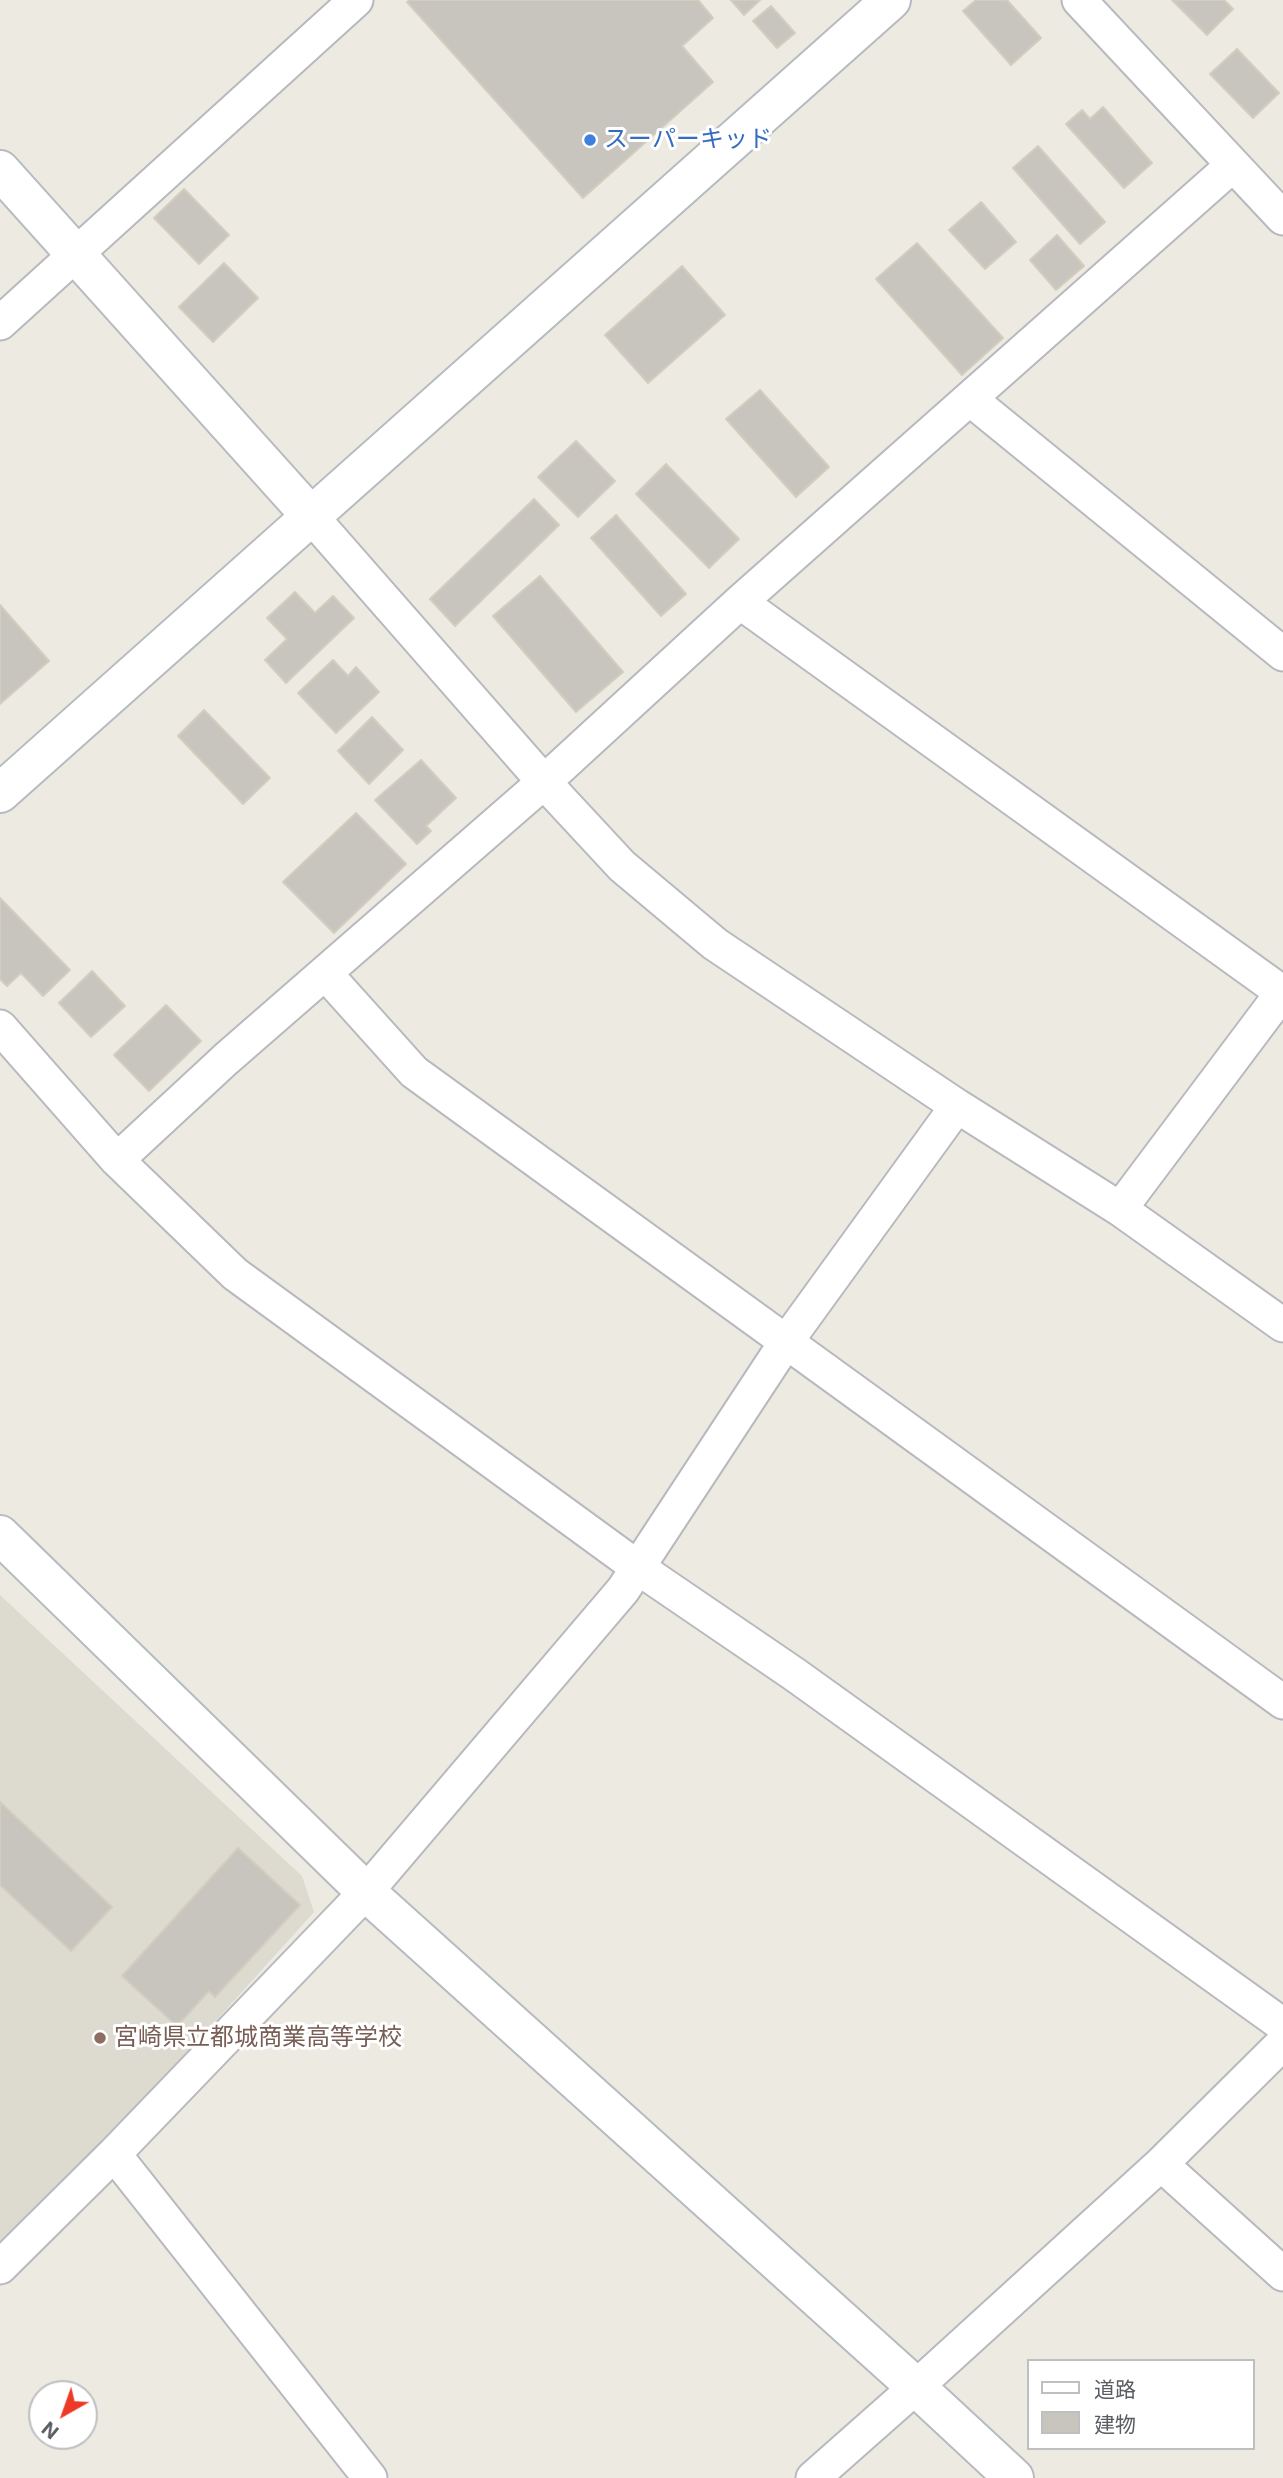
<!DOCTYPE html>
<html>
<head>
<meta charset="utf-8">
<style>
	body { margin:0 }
	#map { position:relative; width:1283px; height:2478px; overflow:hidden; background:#edebe1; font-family:Inter,"Noto Sans JP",sans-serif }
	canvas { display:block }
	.legend { position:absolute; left:1027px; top:2359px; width:228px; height:91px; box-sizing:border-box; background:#fff; border:2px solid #bdbfc1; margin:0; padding:9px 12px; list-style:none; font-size:21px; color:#5a5e63 }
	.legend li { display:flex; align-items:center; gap:14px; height:35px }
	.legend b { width:35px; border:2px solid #bdbfc1 }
	.north { position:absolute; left:28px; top:2380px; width:70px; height:70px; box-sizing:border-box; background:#fff; border:2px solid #bdbfc1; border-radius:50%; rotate:220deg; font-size:19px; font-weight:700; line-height:28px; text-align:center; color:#5a5e63 }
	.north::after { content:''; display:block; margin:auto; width:24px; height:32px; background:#ed3a27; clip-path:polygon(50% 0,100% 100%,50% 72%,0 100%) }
</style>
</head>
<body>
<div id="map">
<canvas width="1283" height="2478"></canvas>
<ul class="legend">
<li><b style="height:9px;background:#fff"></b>道路</li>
<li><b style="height:19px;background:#c8c5be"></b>建物</li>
</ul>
<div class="north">N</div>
</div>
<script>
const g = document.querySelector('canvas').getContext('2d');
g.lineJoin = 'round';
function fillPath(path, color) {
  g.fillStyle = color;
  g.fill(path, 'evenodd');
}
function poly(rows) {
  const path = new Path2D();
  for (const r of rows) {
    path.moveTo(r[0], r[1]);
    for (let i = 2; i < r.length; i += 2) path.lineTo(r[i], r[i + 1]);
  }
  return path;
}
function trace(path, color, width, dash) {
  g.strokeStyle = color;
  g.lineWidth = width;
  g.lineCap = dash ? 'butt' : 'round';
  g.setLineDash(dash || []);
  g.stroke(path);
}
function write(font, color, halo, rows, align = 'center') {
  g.font = font + ' Inter,"Noto Sans JP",sans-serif';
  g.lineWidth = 6;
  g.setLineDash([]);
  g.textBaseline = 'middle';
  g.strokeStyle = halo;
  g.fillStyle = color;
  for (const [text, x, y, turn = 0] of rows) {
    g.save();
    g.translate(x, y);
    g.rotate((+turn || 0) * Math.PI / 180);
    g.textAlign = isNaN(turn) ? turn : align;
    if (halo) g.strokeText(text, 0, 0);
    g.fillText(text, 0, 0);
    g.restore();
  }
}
fillPath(poly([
	[0,1595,302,1876,314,1912,86,2165,0,2248]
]), '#dddad0');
const building = poly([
	[410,0,698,0,713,18,682,46,713,82,583,198,407,2,410,0],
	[731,0,760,0,744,15,731,0],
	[976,0,1007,0,1041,38,1011,65,963,11,976,0],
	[1172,0,1224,0,1233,9,1207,35,1172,0],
	[771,6,795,33,777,48,753,21,771,6],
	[1237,49,1279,93,1253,118,1210,74,1237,49],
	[1103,107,1152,163,1124,188,1066,124,1082,110,1090,119,1103,107],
	[1038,146,1105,222,1080,244,1013,168,1038,146],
	[184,189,229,235,199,264,154,218,184,189],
	[981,202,1016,242,985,269,949,230,981,202],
	[1057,235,1084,266,1056,290,1030,260,1057,235],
	[917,243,1003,338,962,375,876,279,917,243],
	[224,263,258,298,213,342,179,307,224,263],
	[682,266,725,315,648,383,605,335,682,266],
	[760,390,829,467,796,497,726,419,760,390],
	[576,441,615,481,578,517,538,477,576,441],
	[666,464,739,539,709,568,636,494,666,464],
	[534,499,559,525,455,626,430,599,534,499],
	[616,515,686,594,661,616,591,538,616,515],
	[540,576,623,672,576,712,493,616,540,576],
	[295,592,315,613,333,596,354,618,286,683,265,660,287,639,267,618,295,592],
	[0,605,49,661,0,704,0,605],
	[333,660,348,676,356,667,379,692,336,733,298,693,333,660],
	[204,710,270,778,243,804,178,736,204,710],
	[372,717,403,750,369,784,338,751,372,717],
	[421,760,456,798,426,826,431,831,417,844,375,800,421,760],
	[356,813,406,864,334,933,283,882,356,813],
	[0,898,70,970,43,996,21,973,7,986,0,979,0,898],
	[92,971,125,1006,91,1037,59,1003,92,971],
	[166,1005,201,1041,149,1091,114,1055,166,1005],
	[0,1802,112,1907,71,1951,0,1885,0,1802],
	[238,1848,300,1905,215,1997,209,1991,177,2026,122,1976,238,1848]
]);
fillPath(building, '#c8c5be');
trace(building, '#d2cdbf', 2);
const street = poly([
	[1079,0,1283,218],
	[0,323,356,0],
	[970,399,1283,654],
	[310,515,544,782,622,866,715,944,957,1106,1120,1209,1283,1325],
	[740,602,1283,993],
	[325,973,414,1072,1283,1702],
	[0,1027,117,1160,235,1274,637,1567,794,1674,1283,2025],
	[117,1160,226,1059,544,782,740,602,1233,165],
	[1120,1209,1282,993],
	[114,2154,370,2478],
	[1161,2164,1283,2274],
	[0,2267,114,2154,366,1892,623,1590,786,1342,957,1106],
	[813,2478,916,2387,1161,2164,1283,2043]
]);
const secondary = poly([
	[0,170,310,515],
	[0,793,891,0],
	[0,1535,366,1892,916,2387,1014,2478]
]);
trace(street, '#b7b9be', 37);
trace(secondary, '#b7bbc0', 42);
trace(street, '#fff', 33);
trace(secondary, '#fff', 38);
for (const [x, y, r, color] of [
	[590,140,7,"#3f7fe0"],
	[100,2038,7,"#8d6e63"]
]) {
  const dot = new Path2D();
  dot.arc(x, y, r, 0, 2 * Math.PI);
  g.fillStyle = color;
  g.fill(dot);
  trace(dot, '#fff', 2.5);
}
write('24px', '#366cbe', '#fff', [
	["スーパーキッド",604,140]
], 'left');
write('24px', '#785e54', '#fff', [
	["宮崎県立都城商業高等学校",114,2038]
], 'left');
</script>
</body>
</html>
